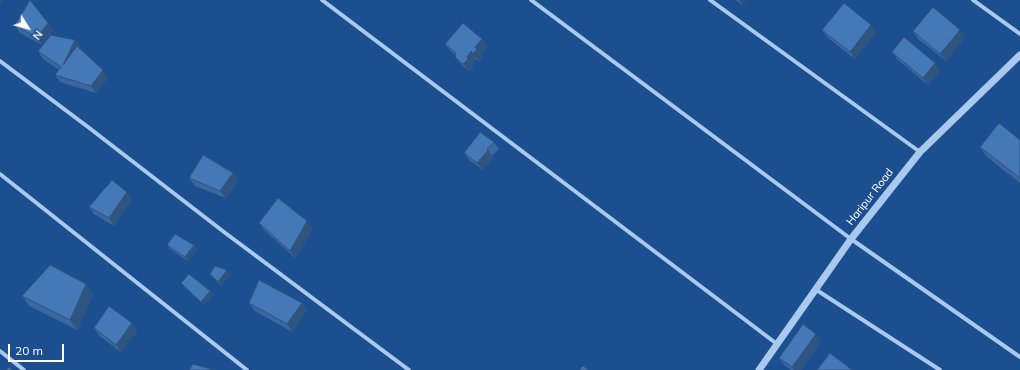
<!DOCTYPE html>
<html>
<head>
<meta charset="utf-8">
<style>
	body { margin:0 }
	#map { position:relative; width:1020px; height:370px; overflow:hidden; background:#1b4f8f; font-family:Mulish,sans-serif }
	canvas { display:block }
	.north { position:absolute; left:8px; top:8px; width:40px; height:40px; -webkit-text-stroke:3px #1b4f8f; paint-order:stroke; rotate:127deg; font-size:11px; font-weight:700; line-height:16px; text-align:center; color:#fff }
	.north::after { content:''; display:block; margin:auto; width:14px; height:18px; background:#fff; clip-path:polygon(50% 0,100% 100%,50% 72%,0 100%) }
	.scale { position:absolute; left:8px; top:344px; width:56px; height:18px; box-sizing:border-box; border:2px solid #fff; border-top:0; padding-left:5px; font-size:12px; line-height:14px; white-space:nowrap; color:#fff; -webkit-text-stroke:3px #1b4f8f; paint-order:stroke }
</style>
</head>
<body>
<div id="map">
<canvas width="1020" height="370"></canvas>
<div class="north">N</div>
<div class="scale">20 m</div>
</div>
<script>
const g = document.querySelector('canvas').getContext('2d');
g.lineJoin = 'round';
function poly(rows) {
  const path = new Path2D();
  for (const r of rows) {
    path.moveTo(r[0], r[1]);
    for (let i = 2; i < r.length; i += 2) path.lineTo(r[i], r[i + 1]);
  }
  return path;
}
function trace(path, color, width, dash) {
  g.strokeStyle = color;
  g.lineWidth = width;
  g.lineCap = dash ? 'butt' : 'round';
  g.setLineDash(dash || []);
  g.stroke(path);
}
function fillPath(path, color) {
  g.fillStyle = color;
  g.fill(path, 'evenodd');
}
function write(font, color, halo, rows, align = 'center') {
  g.font = font + ' Mulish,sans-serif';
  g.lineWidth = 3;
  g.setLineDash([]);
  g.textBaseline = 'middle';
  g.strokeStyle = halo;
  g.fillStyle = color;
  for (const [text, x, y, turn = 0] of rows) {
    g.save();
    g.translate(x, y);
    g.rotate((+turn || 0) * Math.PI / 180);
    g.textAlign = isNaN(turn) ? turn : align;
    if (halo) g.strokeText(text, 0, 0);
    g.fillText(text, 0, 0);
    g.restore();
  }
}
trace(poly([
	[322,0,777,344],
	[531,0,851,239,1020,357],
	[710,0,920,152],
	[973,0,1020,34],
	[0,61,88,127,224,232,409,370],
	[0,174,247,370],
	[815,289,940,370],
	[0,351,24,370]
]), '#a9c9ee', 4);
trace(poly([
	[759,370,851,239,920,152,1020,55]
]), '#a9c9ee', 7);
fillPath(poly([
	[735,0,746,0,742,5],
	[48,23,53,30,42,45,20,33,15,25],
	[822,30,876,32,855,59,828,38],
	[960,30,965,37,946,61,918,39,913,31],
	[482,39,487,46,481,54,483,56,479,61,476,59,472,64,473,67,469,71,461,64,455,57,456,56,451,51,445,44],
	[81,47,80,49,108,78,96,93,60,82,55,75,59,70,43,59,38,51],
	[892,52,935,63,940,71,928,85,897,59],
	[1020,140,1020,183,987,157,980,147],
	[494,142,499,149,492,156,493,158,483,170,469,160,464,153],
	[189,178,238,180,226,198,195,186],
	[132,199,114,226,94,214,89,207],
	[259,223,313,229,295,258,264,230],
	[167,245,194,245,197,249,188,261,170,249],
	[210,274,230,274,221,286,213,278],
	[181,283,210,291,213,295,204,305,184,287],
	[93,295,77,330,29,306,22,296],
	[249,303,302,303,307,310,292,332,255,311],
	[132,323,137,331,121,352,99,336,94,328],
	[816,334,821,341,801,370,791,370,784,365,779,358]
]), '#3a679d');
fillPath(poly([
	[0,0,3,0,0,6],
	[739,0,746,0,742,5],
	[48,23,53,30,42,45,37,38],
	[871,25,876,32,855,59,850,52],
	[960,30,965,37,946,61,940,54],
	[482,39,487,46,481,54,483,56,479,61,473,54,475,47],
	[75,40,81,47,68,73,63,65],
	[471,51,476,59,472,64,473,67,469,71,463,64,467,57],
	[935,63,940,71,928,85,923,78],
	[103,70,108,78,96,93,91,86],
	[488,150,493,158,483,170,477,163],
	[233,173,238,180,226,198,220,191],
	[127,192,132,199,114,226,109,218],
	[307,221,313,229,295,258,290,251],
	[194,245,197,249,188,261,185,257],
	[227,270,230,274,221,286,218,282],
	[86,284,93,295,77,330,70,320],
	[210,291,213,295,204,305,201,302],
	[302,303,307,310,292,332,287,324],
	[132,323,137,331,121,352,116,345],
	[816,334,821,341,801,370,794,370,792,367]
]), '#305480');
const building = poly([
	[30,0,48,23,37,38,15,25,30,0],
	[844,3,871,25,850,52,822,30,844,3],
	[933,7,960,30,940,54,913,31,933,7],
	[463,23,482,39,475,47,477,49,473,54,471,51,467,57,468,59,463,64,455,57,456,53,445,44,463,23],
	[51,35,75,40,63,65,77,46,103,70,91,86,55,75,61,67,38,51,51,35],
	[904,37,935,63,923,78,892,52,904,37],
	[999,123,1020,140,1020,178,980,147,999,123],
	[480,132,494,142,487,149,488,150,477,163,464,153,480,132],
	[203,155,233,173,220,191,189,178,203,155],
	[112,180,127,192,109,218,89,207,112,180],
	[278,198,307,221,290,251,259,223,278,198],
	[175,234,194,245,185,257,167,245,175,234],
	[50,265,86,284,70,320,22,296,50,265],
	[215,266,227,270,218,282,210,274,215,266],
	[189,274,210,291,201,302,181,283,189,274],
	[259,280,302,303,287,324,249,303,259,280],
	[109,306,132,323,116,345,94,328,109,306],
	[803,324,816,334,792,367,779,358,803,324],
	[830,353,852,370,817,370,830,353],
	[193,364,211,369,210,370,189,370,193,364],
	[583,366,589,370,579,370,583,366],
	[9,367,13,370,6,370,9,367]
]);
fillPath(building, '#4478b7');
trace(building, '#305480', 1);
write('11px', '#fff', '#1b4f8f', [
	["Haripur Road",870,197,-52]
]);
</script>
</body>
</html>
